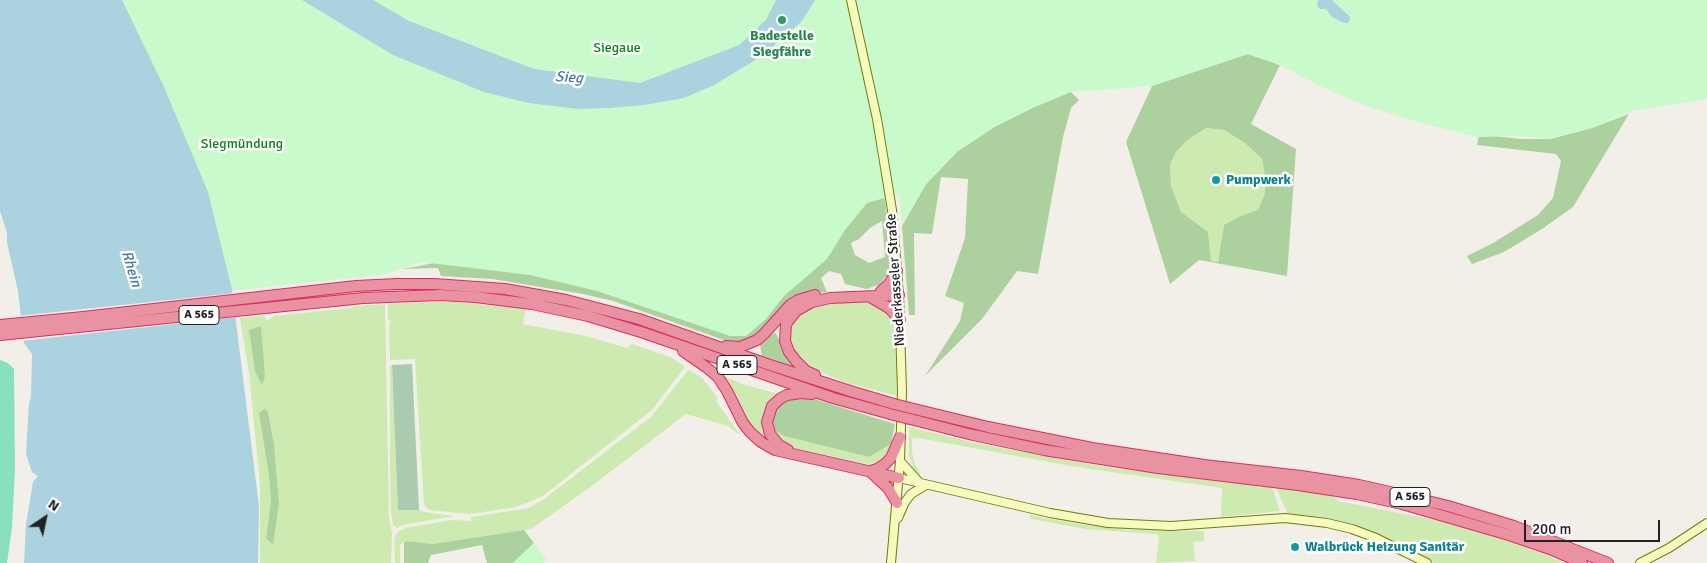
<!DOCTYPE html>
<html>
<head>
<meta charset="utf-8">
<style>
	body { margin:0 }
	#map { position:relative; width:1707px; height:563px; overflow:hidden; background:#f2efe9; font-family:Signika,sans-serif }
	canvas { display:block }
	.north { position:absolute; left:20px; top:493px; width:50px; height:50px; -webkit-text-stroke:4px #fff; paint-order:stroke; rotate:34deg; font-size:14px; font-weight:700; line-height:20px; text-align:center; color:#222 }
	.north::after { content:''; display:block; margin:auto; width:18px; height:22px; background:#222; clip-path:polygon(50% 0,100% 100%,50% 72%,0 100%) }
	.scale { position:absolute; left:1524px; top:520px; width:136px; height:22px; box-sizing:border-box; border:2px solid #222; border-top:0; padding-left:6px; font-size:15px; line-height:18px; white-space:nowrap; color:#222; -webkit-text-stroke:4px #fff; paint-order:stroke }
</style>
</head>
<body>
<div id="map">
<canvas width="1707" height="563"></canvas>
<div class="north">N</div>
<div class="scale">200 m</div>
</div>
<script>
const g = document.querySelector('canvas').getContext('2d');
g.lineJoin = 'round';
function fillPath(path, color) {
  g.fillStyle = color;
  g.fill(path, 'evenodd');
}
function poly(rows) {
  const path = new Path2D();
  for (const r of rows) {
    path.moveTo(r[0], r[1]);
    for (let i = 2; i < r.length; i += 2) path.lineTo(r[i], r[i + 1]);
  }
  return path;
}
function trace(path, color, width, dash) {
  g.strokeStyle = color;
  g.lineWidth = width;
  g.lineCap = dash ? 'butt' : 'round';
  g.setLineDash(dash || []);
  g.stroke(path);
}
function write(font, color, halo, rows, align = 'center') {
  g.font = font + ' Signika,sans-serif';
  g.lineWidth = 5;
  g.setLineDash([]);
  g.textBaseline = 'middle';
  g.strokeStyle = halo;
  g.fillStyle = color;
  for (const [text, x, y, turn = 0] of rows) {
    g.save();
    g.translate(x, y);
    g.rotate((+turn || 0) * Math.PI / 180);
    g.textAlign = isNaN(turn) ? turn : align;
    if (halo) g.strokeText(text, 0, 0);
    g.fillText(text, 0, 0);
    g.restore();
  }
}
fillPath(poly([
	[1206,128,1224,130,1245,143,1262,159,1265,175,1265,193,1258,210,1240,216,1224,225,1218,262,1211,261,1207,232,1181,212,1171,186,1170,165,1176,152,1186,141],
	[862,301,875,302,895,320,897,396,844,382,814,369,800,361,794,352,788,335,789,329,795,316,821,303],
	[426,302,455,302,526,309,523,324,586,336,626,348,632,344,670,357,684,366,684,368,652,410,543,496,516,507,470,514,429,510,424,505,415,359,390,360,389,323,391,321,388,319,388,304],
	[385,304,389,518,392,534,391,563,260,563,260,484,249,373,240,318,264,315,267,321,274,316,351,308,355,306],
	[268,412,274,444,279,503,266,538,271,501],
	[392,365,398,510,419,510,424,512,454,516,403,525,397,528,393,525,391,512,390,453,390,366],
	[688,370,693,372,702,378,718,398,716,401,741,436,728,426,686,414,593,485,531,529,433,544,406,541,400,545,400,563,395,563,394,539,398,532,406,528,452,520,471,521,471,517,529,508,544,499,652,416],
	[717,373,742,384,782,395,770,406,775,444,763,439,754,430],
	[909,427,975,443,1112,468,1255,485,1261,488,1263,487,1272,487,1280,511,1221,517,1222,488,1070,466,919,438,912,438,912,452,914,462,920,473,918,476,911,471,913,464,909,456],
	[772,429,784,436,869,457,891,444,889,452,884,459,879,462,867,464,789,447,782,443],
	[1276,488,1319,493,1336,498,1338,501,1451,523,1506,540,1547,555,1564,563,1434,563,1387,539,1355,525,1325,517,1288,514],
	[1029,515,1083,525,1129,530,1204,531,1204,541,1193,542,1195,561,1156,563,1159,536,1156,534,1085,529,1031,519]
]), '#cdebb0');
fillPath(poly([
	[1248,54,1280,65,1251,124,1296,149,1287,276,1199,260,1170,284,1126,142,1152,86],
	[1206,128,1224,130,1245,143,1262,159,1265,176,1265,193,1258,210,1240,216,1224,225,1218,262,1211,261,1208,232,1181,212,1171,186,1170,165,1176,152,1186,141],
	[1071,92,1079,100,1071,108,1063,137,1038,274,1017,271,982,319,925,376,960,321,964,303,945,296,965,238,968,179,941,177,932,234,914,233,915,315,909,315,902,226,926,184,958,151,996,126,1055,96],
	[1629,114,1573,207,1542,229,1504,252,1472,264,1467,256,1493,243,1538,215,1553,198,1561,161,1556,154,1477,145,1479,134,1520,139,1550,139,1592,128],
	[881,177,888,220,887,230,890,245,890,267,887,275,880,284,867,289,845,284,841,274,829,271,821,278,827,292,815,293,747,342,736,343,724,340,613,301,583,294,492,279,441,276,438,268,403,269],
	[882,221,885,257,869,263,855,255,851,243,859,239,870,228],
	[261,326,265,376,262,385,255,371,249,330],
	[775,332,783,347,797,368,762,356,760,345],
	[793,398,811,398,895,424,891,444,869,457,784,436,772,429,771,416,779,404],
	[265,409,268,412,274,444,279,503,273,545,266,538,271,501,269,475,259,413],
	[524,530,534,543,513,563,487,563,482,545,431,555,428,563,404,563,404,543,406,541,433,544]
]), '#add19e');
fillPath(poly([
	[412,364,419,510,398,510,392,365]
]), '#aacbaf');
fillPath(poly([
	[10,0,1707,0,1707,99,1632,111,1592,128,1550,139,1522,136,1478,137,1425,124,1372,108,1320,86,1280,65,1248,54,1152,86,1071,92,1035,107,996,126,958,151,926,184,902,224,899,194,867,203,845,230,827,259,784,296,766,319,746,336,730,336,597,291,530,275,422,262,382,275,141,300],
	[534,543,547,560,543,563,513,563]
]), '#c8facc');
fillPath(poly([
	[0,360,8,363,14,369,15,469,12,527,7,563,0,563]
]), '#88e0be');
fillPath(poly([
	[0,0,122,0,164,87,208,192,232,290,259,506,258,563,24,563,26,524,33,482,38,476,32,472,26,454,29,403,31,397,32,354,24,343,18,291,7,243,7,233,0,211],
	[302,0,373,0,409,21,534,69,640,83,739,45,766,20,776,0,815,0,802,21,762,56,714,85,684,98,644,105,609,108,578,109,529,103,484,92,393,55],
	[1318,0,1332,0,1350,17,1350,20,1348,23,1344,23,1332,17,1326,9,1320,9,1317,6]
]), '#aad3df');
fillPath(poly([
	[235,293,238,317,21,341,18,316]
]), '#f2efe9');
const secondary = poly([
	[851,0,877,119,892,210,899,295,902,391,900,461,891,563],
	[900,461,918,481],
	[899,478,1050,513,1108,523,1171,526,1285,518,1327,523,1352,529,1376,538,1427,563],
	[898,518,905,502,911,494,926,485],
	[1640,563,1669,548,1707,523]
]);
const motorway = poly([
	[881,291,889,284,897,271],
	[872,298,889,308,900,320],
	[0,325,83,317,356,286,397,284,434,284,505,289,566,300,639,319,767,364,850,391,894,404],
	[0,335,363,298,440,295,475,297,532,304,588,316,641,332,833,398,894,415],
	[726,346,740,347,757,340,764,334,790,305,798,300,815,295],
	[683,351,706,367,718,377,727,391,743,423,750,432,761,442,775,450,899,478],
	[815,375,806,371,796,361,789,352,785,341,786,324,796,311,812,302,830,298,899,295],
	[910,408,988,427,1092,448,1204,465,1301,476,1359,485,1403,495,1448,506,1514,526,1608,563],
	[910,419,973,435,1044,450,1158,468,1298,485,1357,494,1402,504,1509,535,1550,549,1582,563],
	[788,450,779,445,770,434,767,422,772,406,781,398,787,395,801,393,812,394],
	[870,471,877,469,885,464,891,458,900,437],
	[872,473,888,488,897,503]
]);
trace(secondary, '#707d05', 10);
trace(motorway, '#dc2a67', 12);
trace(secondary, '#f7fabf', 8);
trace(motorway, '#e892a2', 10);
const motorwayBridge = poly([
	[894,404,910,408],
	[894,415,910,419]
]);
trace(motorwayBridge, '#dc2a67', 12, []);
trace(motorwayBridge, '#e892a2', 10);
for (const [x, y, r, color] of [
	[782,20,5,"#2e9e5b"],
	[1216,180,5,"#0f9aa8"],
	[1295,547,5,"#0f9aa8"]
]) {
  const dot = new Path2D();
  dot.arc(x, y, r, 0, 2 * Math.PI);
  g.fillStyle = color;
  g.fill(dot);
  trace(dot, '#fff', 2);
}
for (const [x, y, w] of [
	[199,315,40],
	[737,365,40],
	[1410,497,40]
]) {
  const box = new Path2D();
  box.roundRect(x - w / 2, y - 9.5, w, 19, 4);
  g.fillStyle = '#fff';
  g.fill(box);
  trace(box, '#222', 1);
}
write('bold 12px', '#222', null, [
	["A 565",199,315],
	["A 565",737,365],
	["A 565",1410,497]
]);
write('bold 14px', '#27864d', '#fff', [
	["Badestelle",782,36],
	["Siegfähre",782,52]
]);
write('14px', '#0c8416', '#fff', [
	["Siegaue",617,48],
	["Siegmündung",242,144]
]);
write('bold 14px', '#0d838f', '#fff', [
	["Pumpwerk",1226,180],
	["Walbrück Heizung Sanitär",1305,547]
], 'left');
write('14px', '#222', '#fff', [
	["Niederkasseler Straße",896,280,-94]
]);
write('italic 15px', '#4a7aab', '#fff', [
	["Sieg",569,78,4],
	["Rhein",131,269,73]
]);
</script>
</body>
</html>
